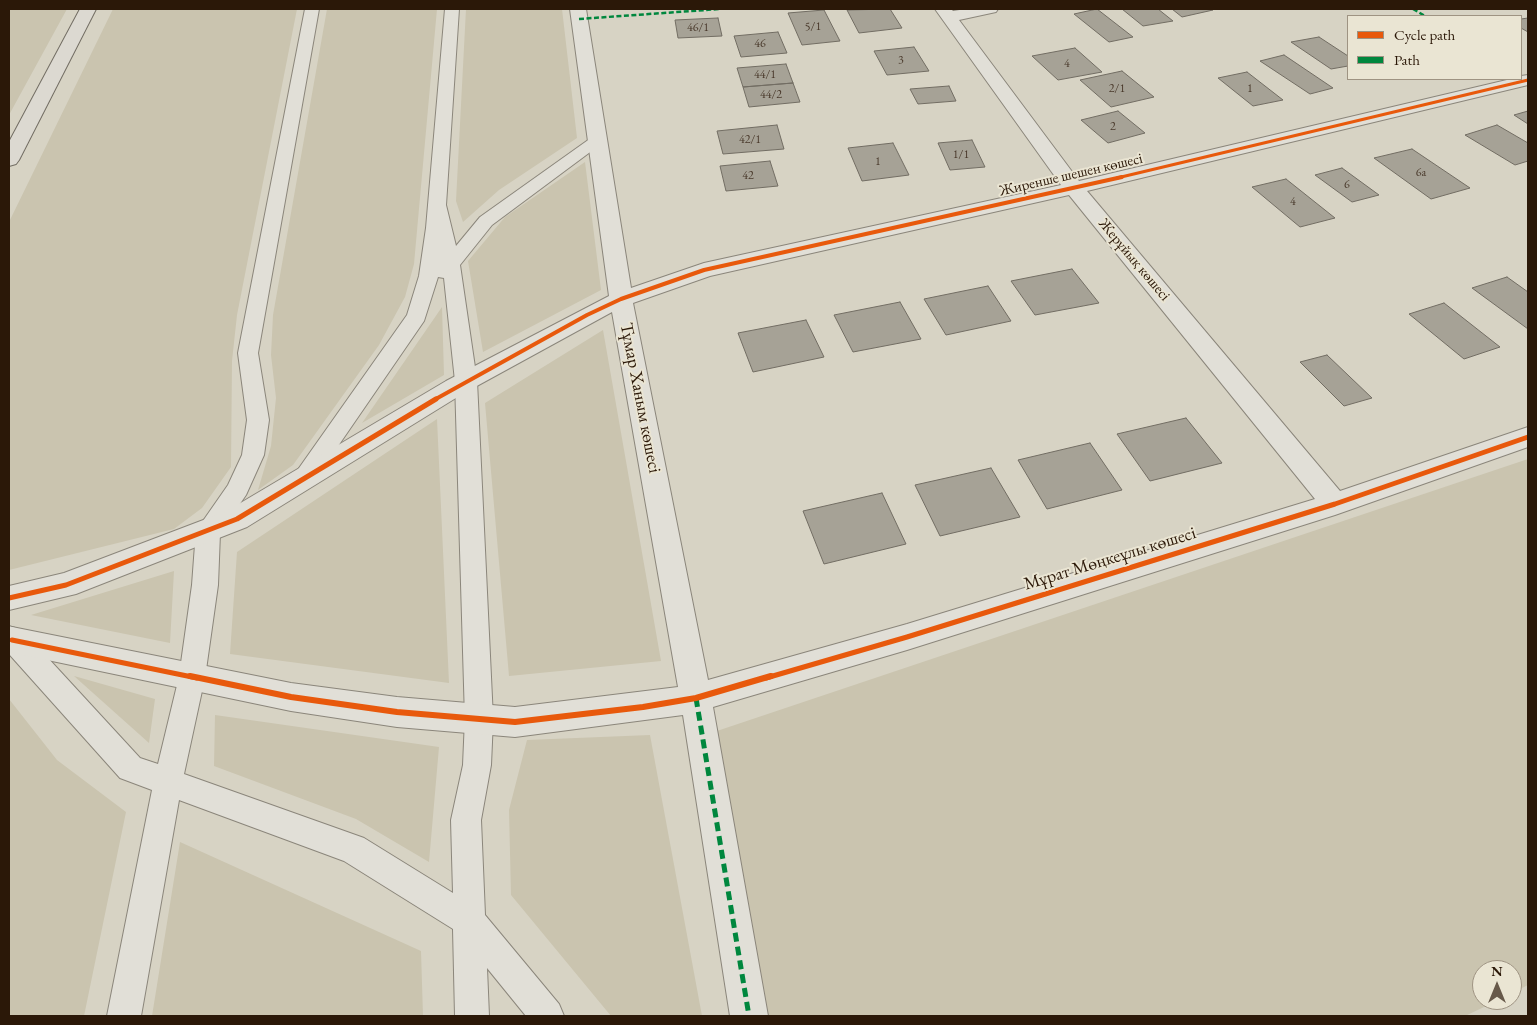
<!DOCTYPE html>
<html>
<head>
<meta charset="utf-8">
<style>
	body { margin:0 }
	#map { position:relative; width:1537px; height:1025px; overflow:hidden; background:#d7d3c4; font-family:"EB Garamond",serif }
	canvas { display:block }
	.frame { position:absolute; inset:0; border:10px solid #2b1808; pointer-events:none }
	.legend { position:absolute; left:1347px; top:15px; width:175px; height:65px; box-sizing:border-box; background:#eae5d3; border:1px solid #9e9382; margin:0; padding:6px 9px; list-style:none; font-size:15px; color:#2b1808 }
	.legend li { display:flex; align-items:center; gap:10px; height:25px }
	.legend b { width:25px; border:1px solid #9e9382 }
	.north { position:absolute; left:1472px; top:960px; width:50px; height:50px; box-sizing:border-box; background:#eae5d3; border:1px solid #9e9382; border-radius:50%; rotate:0deg; font-size:14px; font-weight:700; line-height:20px; text-align:center; color:#2b1808 }
	.north::after { content:''; display:block; margin:auto; width:18px; height:22px; background:#67594a; clip-path:polygon(50% 0,100% 100%,50% 72%,0 100%) }
</style>
</head>
<body>
<div id="map">
<canvas width="1537" height="1025"></canvas>
<div class="frame"></div>
<ul class="legend">
<li><b style="height:6px;background:#e8590c"></b>Cycle path</li>
<li><b style="height:6px;background:#00873e"></b>Path</li>
</ul>
<div class="north">N</div>
</div>
<script>
const g = document.querySelector('canvas').getContext('2d');
g.lineJoin = 'round';
function fillPath(path, color) {
  g.fillStyle = color;
  g.fill(path, 'evenodd');
}
function poly(rows) {
  const path = new Path2D();
  for (const r of rows) {
    path.moveTo(r[0], r[1]);
    for (let i = 2; i < r.length; i += 2) path.lineTo(r[i], r[i + 1]);
  }
  return path;
}
function trace(path, color, width, dash) {
  g.strokeStyle = color;
  g.lineWidth = width;
  g.lineCap = dash ? 'butt' : 'round';
  g.setLineDash(dash || []);
  g.stroke(path);
}
function write(font, color, halo, rows, align = 'center') {
  g.font = font + ' "EB Garamond",serif';
  g.lineWidth = 4;
  g.setLineDash([]);
  g.textBaseline = 'middle';
  g.strokeStyle = halo;
  g.fillStyle = color;
  for (const [text, x, y, turn = 0] of rows) {
    g.save();
    g.translate(x, y);
    g.rotate((+turn || 0) * Math.PI / 180);
    g.textAlign = isNaN(turn) ? turn : align;
    if (halo) g.strokeText(text, 0, 0);
    g.fillText(text, 0, 0);
    g.restore();
  }
}
fillPath(poly([
	[9,9,67,9,9,115],
	[113,9,297,9,237,315,232,361,231,467,202,508,174,529,9,570,9,222],
	[327,9,437,9,414,264,405,297,379,345,293,465,258,490,271,446,276,398,271,355,273,315],
	[466,9,562,9,577,138,499,190,463,222,456,201],
	[585,162,601,290,483,352,468,261,505,217],
	[442,307,444,375,362,423],
	[603,330,661,661,509,676,485,403],
	[437,419,449,683,230,654,237,552],
	[1528,459,1528,985,1512,993,1512,970,1482,970,1482,1000,1499,1000,1465,1016,749,1016,702,736],
	[174,571,170,643,31,615],
	[74,676,155,699,149,743],
	[9,699,57,760,126,812,84,1016,9,1016],
	[215,715,439,747,429,862,356,819,214,766],
	[650,735,702,1016,611,1016,511,895,509,810,527,740],
	[180,842,421,951,423,1016,152,1016]
]), '#cac4af');
const building = poly([
	[890,9,902,28,859,33,847,10,890,9],
	[1097,9,1133,37,1109,42,1074,14,1097,9],
	[1122,9,1158,9,1173,21,1143,26,1122,9],
	[1172,9,1211,9,1213,10,1182,17,1172,9],
	[824,10,840,41,802,45,788,13,824,10],
	[718,18,722,36,678,38,675,20,718,18],
	[1528,18,1528,32,1521,28,1521,19,1528,18],
	[778,32,787,53,741,57,734,36,778,32],
	[1319,37,1348,56,1348,66,1331,69,1291,42,1319,37],
	[914,47,929,71,887,75,874,51,914,47],
	[1075,48,1102,72,1058,80,1032,56,1075,48],
	[1284,55,1333,88,1310,94,1260,61,1284,55],
	[786,64,793,83,743,87,737,68,786,64],
	[1122,71,1154,97,1111,107,1080,80,1122,71],
	[1247,72,1283,100,1253,106,1218,78,1247,72],
	[793,83,800,102,749,107,743,87,793,83],
	[949,86,956,101,918,104,910,89,949,86],
	[1118,111,1145,133,1108,143,1081,120,1118,111],
	[1528,111,1528,124,1514,115,1528,111],
	[777,125,784,149,723,154,717,131,777,125],
	[1497,125,1528,143,1528,161,1515,165,1465,135,1497,125],
	[972,140,985,167,950,170,938,143,972,140],
	[893,143,909,175,862,181,848,148,893,143],
	[1412,149,1470,188,1431,199,1374,158,1412,149],
	[770,161,778,186,726,191,720,166,770,161],
	[1342,168,1379,195,1352,202,1315,175,1342,168],
	[1286,179,1335,218,1300,227,1252,187,1286,179],
	[1072,269,1099,303,1035,315,1011,281,1072,269],
	[1507,277,1528,292,1528,329,1472,288,1507,277],
	[988,286,1011,321,946,335,924,299,988,286],
	[900,302,921,339,853,352,834,315,900,302],
	[1444,303,1500,347,1464,359,1409,314,1444,303],
	[806,320,824,357,753,372,738,333,806,320],
	[1327,355,1372,398,1344,406,1300,362,1327,355],
	[1186,418,1222,463,1150,481,1117,434,1186,418],
	[1090,443,1122,490,1047,509,1018,460,1090,443],
	[991,468,1020,517,940,536,915,485,991,468],
	[882,493,906,544,824,564,803,511,882,493]
]);
fillPath(building, '#a6a296');
trace(building, '#726d63', 1);
const service = poly([
	[305,9,319,9,258,353,269,420,264,455,246,495,220,533,218,585,205,677,184,774,364,838,453,893,451,820,463,765,465,719,455,381,444,278,438,277,424,321,312,484,304,487,296,484,292,478,407,315,419,276,426,228,445,9,459,9,446,205,456,246,480,217,591,138,603,138,605,141,492,225,460,265,477,381,493,719,491,765,481,820,485,915,559,1004,564,1016,526,1016,487,968,489,1016,455,1016,453,929,344,861,179,800,141,1016,107,1016,152,790,120,778,9,654,9,626,18,629,47,657,140,758,158,764,179,677,192,585,196,531,228,485,242,455,247,420,238,353,305,9]
]);
const minor = poly([
	[570,9,586,9,631,288,704,263,1061,185,935,9,951,9,953,11,966,9,998,9,996,12,959,20,1079,181,1511,79,1521,79,1521,76,1528,75,1528,85,1087,191,1340,491,1528,427,1528,447,1335,515,907,650,713,707,768,1016,730,1016,683,715,515,737,397,727,291,711,9,652,9,628,12,627,291,683,397,697,515,707,678,687,612,312,464,393,247,527,76,594,9,610,9,586,64,573,227,511,446,381,609,296,570,9],
	[1069,195,1315,499,907,624,708,680,633,303,710,276,1069,195]
]);
const trunk = poly([
	[80,9,96,9,19,160,16,164,9,166,9,142,80,9]
]);
trace(service, '#8b867b', 2);
trace(minor, '#8b867b', 2);
trace(trunk, '#726d63', 2);
fillPath(service, '#e1dfd7');
fillPath(minor, '#e1dfd7');
fillPath(trunk, '#dcd9d1');
trace(poly([
	[1413,9,1425,16],
	[579,19,720,9]
]), '#00873e', 2.5, [5, 2.5]);
trace(poly([
	[696,698,749,1016]
]), '#00873e', 5, [9, 5]);
trace(poly([
	[1117,178,1528,80]
]), '#e8590c', 3);
trace(poly([
	[434,400,587,315,621,299,704,270,1122,177]
]), '#e8590c', 4);
trace(poly([
	[9,598,66,585,237,519,436,399],
	[12,640,197,678],
	[766,678,907,637,1335,504,1528,437]
]), '#e8590c', 5);
trace(poly([
	[190,676,291,697,397,712,515,722,643,707,696,698,771,676]
]), '#e8590c', 6);
write('12px', '#4a3a2c', null, [
	["5/1",813,27],
	["46/1",698,28],
	["46",760,44],
	["3",901,61],
	["4",1067,64],
	["44/1",765,75],
	["2/1",1117,89],
	["1",1250,89],
	["44/2",771,95],
	["2",1113,127],
	["42/1",750,140],
	["1/1",961,155],
	["1",878,162],
	["6а",1421,173],
	["42",748,176],
	["6",1347,185],
	["4",1293,202]
]);
write('15px', '#2b1808', '#eae5d3', [
	["Жиренше шешен көшесі",1071,175,-13],
	["Жерұйық көшесі",1134,260,50]
]);
write('18px', '#2b1808', '#eae5d3', [
	["Тұмар Ханым көшесі",640,398,79],
	["Мұрат Мөңкеұлы көшесі",1110,559,-17]
]);
</script>
</body>
</html>
